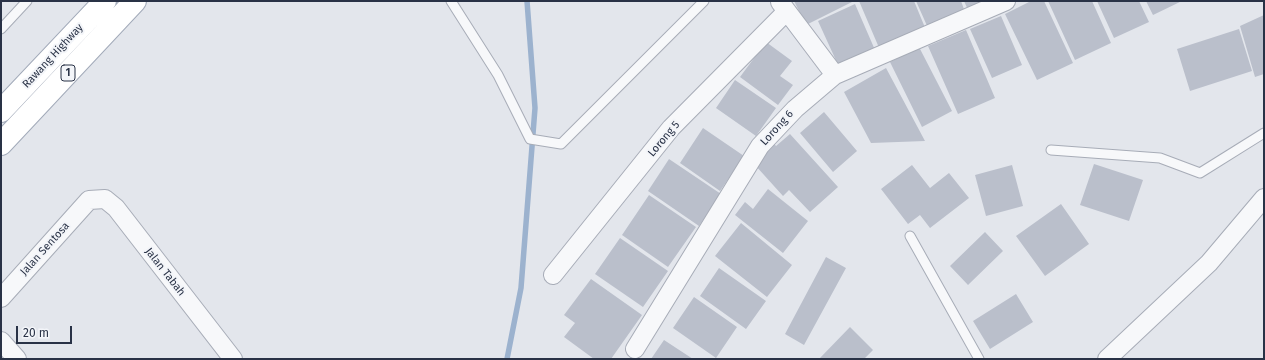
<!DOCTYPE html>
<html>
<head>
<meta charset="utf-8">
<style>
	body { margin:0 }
	#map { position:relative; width:1265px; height:360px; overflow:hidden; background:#e3e6ec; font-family:"Fira Sans",sans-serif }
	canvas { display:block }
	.frame { position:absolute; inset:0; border:2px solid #293246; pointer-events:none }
	.scale { position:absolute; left:16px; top:326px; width:56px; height:18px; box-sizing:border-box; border:2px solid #293246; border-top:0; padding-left:5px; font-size:12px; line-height:14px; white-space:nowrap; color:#293246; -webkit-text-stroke:3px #f3f5f9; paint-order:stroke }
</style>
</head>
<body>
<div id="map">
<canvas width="1265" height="360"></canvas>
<div class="frame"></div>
<div class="scale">20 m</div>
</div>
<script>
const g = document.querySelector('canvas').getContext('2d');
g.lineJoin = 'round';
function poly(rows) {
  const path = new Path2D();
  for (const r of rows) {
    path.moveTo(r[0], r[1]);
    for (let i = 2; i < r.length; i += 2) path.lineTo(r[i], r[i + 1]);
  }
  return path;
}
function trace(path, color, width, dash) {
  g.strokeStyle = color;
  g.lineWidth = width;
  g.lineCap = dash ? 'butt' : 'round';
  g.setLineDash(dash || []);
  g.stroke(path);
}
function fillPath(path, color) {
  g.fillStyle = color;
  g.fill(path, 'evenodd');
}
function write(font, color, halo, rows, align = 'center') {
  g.font = font + ' "Fira Sans",sans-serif';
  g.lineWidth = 4;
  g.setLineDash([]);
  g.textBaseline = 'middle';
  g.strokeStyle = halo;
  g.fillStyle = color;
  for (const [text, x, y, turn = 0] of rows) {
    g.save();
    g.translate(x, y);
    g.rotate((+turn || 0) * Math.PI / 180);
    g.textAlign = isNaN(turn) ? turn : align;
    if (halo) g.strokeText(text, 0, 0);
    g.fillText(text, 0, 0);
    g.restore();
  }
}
trace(poly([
	[507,359,521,288,535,108,527,1]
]), '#9cb2ce', 5.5);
fillPath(poly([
	[794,1,851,1,852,2,806,25],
	[859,1,914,1,926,30,880,50],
	[916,1,961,1,965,12,928,28],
	[964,1,986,1,968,10],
	[1031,1,1044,1,1073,63,1037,80,1005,14],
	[1048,1,1092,1,1111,43,1075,60],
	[1097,1,1139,1,1149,22,1114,38],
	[1146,1,1182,1,1153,15],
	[855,4,875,50,839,67,818,21],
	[1264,15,1264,74,1255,77,1240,26],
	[1001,16,1022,65,992,78,970,29],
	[1239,29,1252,71,1190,91,1177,49],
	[966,30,995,98,958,114,928,46],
	[766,42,792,61,780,76,793,85,778,105,740,77],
	[919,47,952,111,922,127,890,62],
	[886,68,925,141,871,143,844,92],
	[735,80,776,108,756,136,716,108],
	[824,112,857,151,833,172,800,133],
	[703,128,744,156,720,191,680,163],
	[790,134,838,187,810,212,789,190,783,196,755,165,772,141,776,146],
	[669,159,721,194,699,226,648,191],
	[1094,164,1143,180,1129,221,1080,205],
	[912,165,930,188,949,173,969,198,930,228,920,215,908,224,881,189],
	[1012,165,1023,206,986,216,975,175],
	[768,189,808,221,783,253,735,215,745,202,753,209],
	[649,195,696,227,668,267,622,235],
	[1061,204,1089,244,1045,276,1016,236],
	[741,223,792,265,767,297,715,256],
	[985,232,1003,251,968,285,950,266],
	[620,238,668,271,643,307,595,274],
	[826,257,846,268,804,345,785,334],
	[719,268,766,301,746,329,700,296],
	[591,279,642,315,611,359,594,359,564,337,575,323,564,315],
	[1016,294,1033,322,990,349,973,321],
	[694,297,737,327,716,358,673,328],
	[850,327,873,350,864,359,819,359],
	[664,340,693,359,651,359]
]), '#babfcb');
const lane = poly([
	[451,1,498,75,530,139,561,144,704,1],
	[1,29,27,1],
	[1051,150,1160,158,1200,173,1264,133],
	[910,236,979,359]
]);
const street = poly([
	[780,2,835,75],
	[553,275,671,128,786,12],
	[1,298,89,200,105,199,116,208,233,359],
	[1,341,17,359],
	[635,349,760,146,795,109,835,75,1006,1],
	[1107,359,1209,263,1264,198]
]);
const primary = poly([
	[1,111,105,1],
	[1,144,135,1]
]);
trace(lane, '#a7acb7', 11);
trace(street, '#a7acb7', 20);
trace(primary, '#a2aab9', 24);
trace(lane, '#f7f8fa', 9);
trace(street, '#f7f8fa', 18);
trace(primary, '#fff', 22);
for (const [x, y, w] of [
	[68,73,14]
]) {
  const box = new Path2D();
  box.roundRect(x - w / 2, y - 8, w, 16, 3);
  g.fillStyle = '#f3f5f9';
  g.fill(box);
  trace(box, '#293246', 1);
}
write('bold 10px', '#293246', null, [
	["1",68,73]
]);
write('11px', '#293246', '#f3f5f9', [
	["Rawang Highway",53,56,-47],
	["Lorong 6",777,128,-48],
	["Lorong 5",664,139,-50],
	["Jalan Sentosa",45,249,-48],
	["Jalan Tabah",165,272,52]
]);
</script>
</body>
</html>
